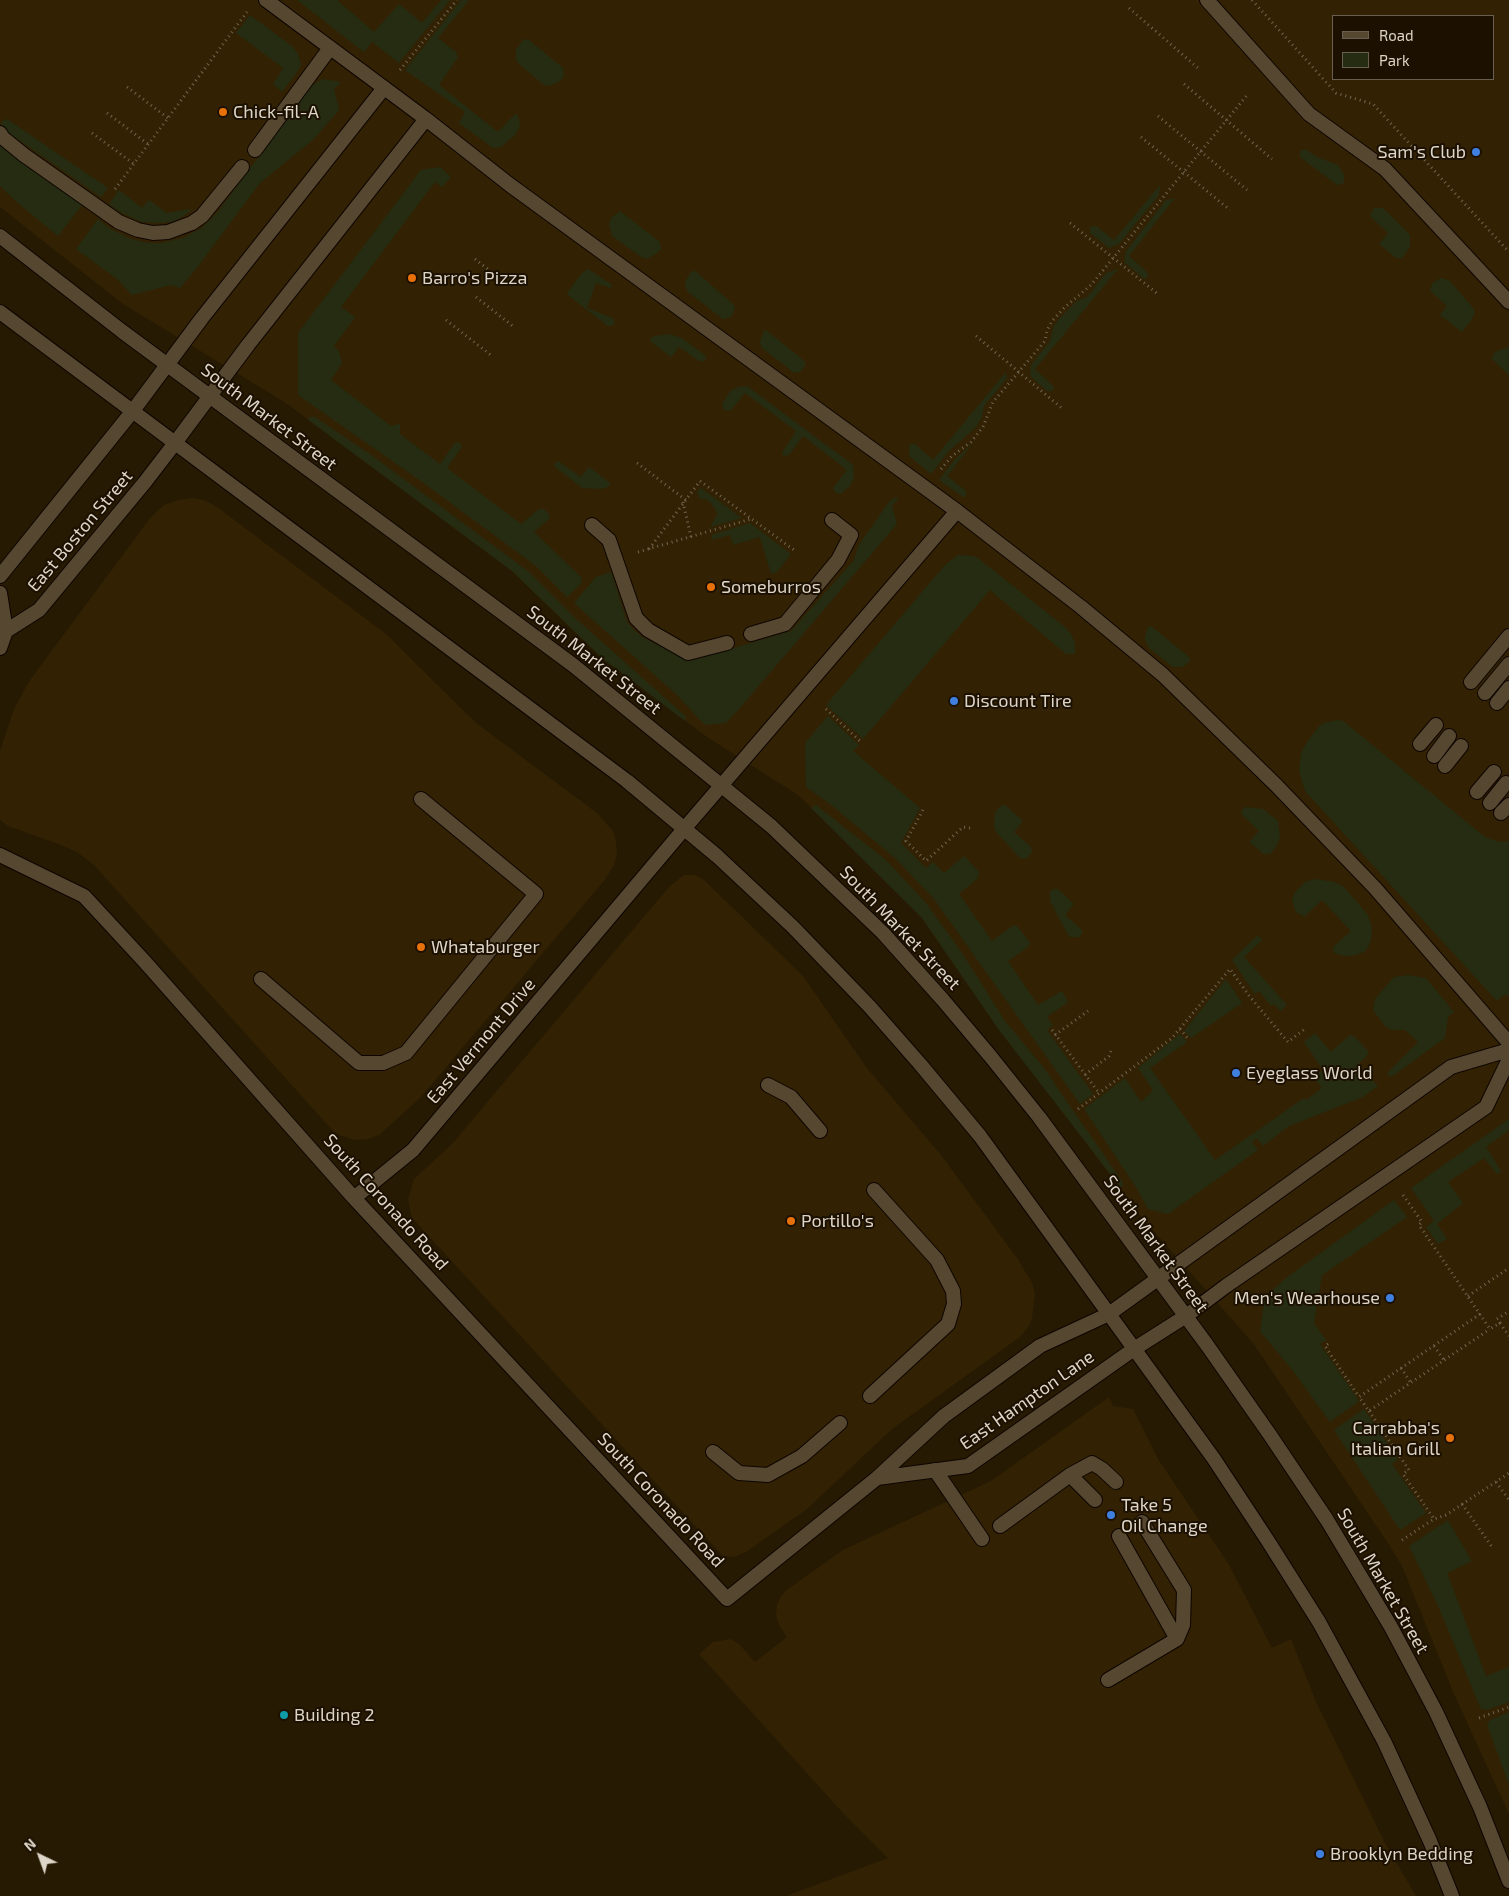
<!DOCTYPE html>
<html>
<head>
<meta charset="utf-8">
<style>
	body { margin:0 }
	#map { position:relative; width:1509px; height:1896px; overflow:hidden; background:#261a03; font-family:"Exo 2",sans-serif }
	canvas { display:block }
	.legend { position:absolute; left:1332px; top:15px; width:162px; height:65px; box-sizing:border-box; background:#1c1000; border:1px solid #695f50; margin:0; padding:6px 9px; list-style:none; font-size:15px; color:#ddd5c8 }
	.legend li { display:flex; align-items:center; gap:10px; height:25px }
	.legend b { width:25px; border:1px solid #695f50 }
	.north { position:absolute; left:15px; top:1831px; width:50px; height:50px; -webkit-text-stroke:4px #1c1000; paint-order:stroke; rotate:318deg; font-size:14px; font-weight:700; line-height:20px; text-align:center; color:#ddd5c8 }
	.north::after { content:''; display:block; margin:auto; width:18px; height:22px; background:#ddd5c8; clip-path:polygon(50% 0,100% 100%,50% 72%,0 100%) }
</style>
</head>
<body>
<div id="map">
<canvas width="1509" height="1896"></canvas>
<ul class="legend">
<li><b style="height:6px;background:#554730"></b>Road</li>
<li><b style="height:14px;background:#252c12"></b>Park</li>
</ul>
<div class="north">N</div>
</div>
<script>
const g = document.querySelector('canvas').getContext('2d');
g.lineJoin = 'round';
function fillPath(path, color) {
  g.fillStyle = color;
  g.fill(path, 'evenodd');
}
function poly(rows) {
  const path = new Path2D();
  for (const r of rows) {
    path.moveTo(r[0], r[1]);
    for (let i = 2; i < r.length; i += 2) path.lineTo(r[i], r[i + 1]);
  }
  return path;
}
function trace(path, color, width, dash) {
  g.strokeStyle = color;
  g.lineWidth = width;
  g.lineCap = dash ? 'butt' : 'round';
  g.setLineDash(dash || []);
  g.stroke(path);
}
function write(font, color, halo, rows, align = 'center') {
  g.font = font + ' "Exo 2",sans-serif';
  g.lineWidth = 4;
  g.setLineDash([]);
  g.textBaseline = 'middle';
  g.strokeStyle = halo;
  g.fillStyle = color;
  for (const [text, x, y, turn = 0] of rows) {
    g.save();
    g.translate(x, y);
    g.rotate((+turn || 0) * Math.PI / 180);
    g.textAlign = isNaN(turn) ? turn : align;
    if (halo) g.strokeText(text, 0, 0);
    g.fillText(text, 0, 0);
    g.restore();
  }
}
fillPath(poly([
	[0,0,1509,0,1509,1814,1454,1694,1402,1566,1390,1546,1253,1343,1142,1218,1032,1070,999,1030,922,918,900,894,798,795,707,737,602,658,512,571,286,403,123,304,0,207],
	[1333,16,1493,16,1493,79,1333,79],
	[193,498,204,500,217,507,386,634,476,723,597,813,613,831,616,841,617,856,613,867,603,882,420,1098,379,1135,368,1139,355,1140,340,1135,334,1132,94,865,77,852,61,845,8,826,0,820,0,751,14,709,30,680,151,517,164,505,179,500],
	[684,875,695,875,704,880,803,976,866,1067,941,1155,1017,1258,1032,1283,1035,1293,1032,1318,1029,1326,1020,1337,892,1429,807,1509,746,1552,734,1557,723,1556,412,1218,408,1199,414,1179,452,1144,669,887],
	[1109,1397,1113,1406,1133,1409,1158,1459,1228,1563,1272,1648,1291,1639,1317,1704,1385,1843,1416,1896,786,1896,888,1858,843,1813,699,1654,713,1642,731,1639,740,1645,755,1662,787,1637,780,1627,776,1615,777,1605,781,1596,788,1589,843,1550,991,1481]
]), '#322203');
fillPath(poly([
	[297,0,337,0,374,32,399,4,422,23,441,0,450,0,399,63,372,42,364,52],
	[461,0,469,0,438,38,456,52,458,57,439,85,498,132,515,114,517,115,520,122,519,128,515,135,501,147,493,148,459,123,465,112,405,70],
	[250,15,293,47,298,54,301,65,299,69,282,92,273,84,283,68,236,33],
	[524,39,529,40,563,68,564,76,561,80,550,86,544,85,518,63,516,60,516,50],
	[322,79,341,82,334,89,339,110,314,139,260,183,196,269,180,288,171,285,132,295,117,279,76,249,98,219,109,228,131,239,149,243,161,243,183,238,202,228,218,212,310,87],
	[7,119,108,188,101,197,3,129,1,122],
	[0,146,82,205,58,236,19,204,0,186],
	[1305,149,1317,157,1338,165,1344,175,1344,182,1342,184,1337,185,1300,157,1300,151],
	[440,167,450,176,450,178,442,187,435,182,341,307,355,317,334,346,339,352,342,363,331,380,391,426,400,424,400,434,440,464,454,444,457,442,460,443,462,447,447,468,521,524,539,509,544,509,548,513,550,518,534,532,582,578,580,585,567,597,536,566,425,484,298,395,298,333,421,170],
	[1160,185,1159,195,1119,244,1109,248,1090,233,1090,227,1096,226,1114,240],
	[119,190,142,208,149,200,167,213,189,209,191,211,175,221,161,223,142,222,120,212,109,204],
	[1175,198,1129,256,1147,272,1148,276,1146,279,1143,278,1124,262,1126,251,1166,200],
	[1374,208,1382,208,1387,212,1410,235,1410,247,1402,258,1396,258,1379,244,1388,233,1372,218,1370,215],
	[620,211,660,242,661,249,657,253,647,259,641,257,612,236,609,224,611,218],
	[588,269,612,285,611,288,596,283,587,308,613,318,615,323,611,326,608,326,569,296,567,293,581,274],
	[1118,269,1035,369,1052,385,1054,388,1052,391,1047,391,1030,376,1031,365,1050,341,1053,328,1058,320,1077,301,1087,297,1106,273],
	[692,271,695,271,733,304,735,308,731,317,723,319,688,292,685,286,686,280],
	[1442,278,1450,281,1474,309,1474,315,1470,322,1462,332,1440,315,1447,306,1430,291,1432,284,1437,280],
	[764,330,767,331,802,359,805,362,805,366,802,370,798,373,793,372,762,348,760,342],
	[669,334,682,338,706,356,705,361,699,361,679,347,671,357,650,341,651,338,654,336],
	[1509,347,1509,375,1493,360,1492,358,1495,352],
	[1006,372,1007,378,984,406,982,417,976,427,948,452,931,474,909,456,909,446,911,444,915,444,933,460],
	[747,386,853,465,854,478,849,487,840,494,835,492,833,488,847,470,803,436,789,455,784,456,782,454,783,451,796,431,745,393,730,411,724,410,722,404,731,390,739,387],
	[311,417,315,417,374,457,529,572,574,617,683,714,686,716,685,721,602,658,512,571,307,419],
	[973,443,947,476,966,491,966,496,963,497,939,480,956,458],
	[558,461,581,477,589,467,610,483,610,485,606,488,598,489,582,488,554,466,556,462],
	[701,488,742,518,710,527,717,515,716,510,710,502,705,499,700,499,697,492],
	[896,497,898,499,892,506,897,524,739,709,726,723,707,725,703,723,677,695,574,603,596,577,611,572,627,622,634,630,642,637,690,661,791,631,854,560,858,546,889,502],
	[750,523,791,554,777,572,771,574,760,537,733,545,730,535,712,540,711,535],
	[958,555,973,556,979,559,1065,627,1071,634,1075,643,1075,654,1066,654,990,590,863,739,826,705,945,565],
	[1151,626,1189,657,1190,661,1183,667,1173,667,1149,648,1145,640,1145,636,1148,627],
	[828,716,859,745,853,751,920,808,901,843,926,868,933,862,944,873,964,856,979,872,978,878,959,894,992,941,1014,925,1017,926,1030,943,1028,947,1008,961,1038,1005,1062,991,1068,1002,1047,1017,1053,1025,1047,1030,1093,1094,1080,1104,934,899,895,858,830,804,806,787,805,743],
	[1338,720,1343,721,1485,837,1499,842,1509,841,1509,996,1504,995,1497,1001,1305,791,1299,771,1301,753,1307,742,1319,726,1324,723],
	[816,805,886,860,926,903,962,953,1005,1021,1044,1068,1063,1096,1122,1181,1123,1185,1121,1188,999,1030,922,918,811,808],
	[1002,805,1005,805,1023,821,1014,832,1031,847,1032,852,1026,859,1020,858,996,832,994,826,995,812],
	[1245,807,1263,809,1278,821,1280,836,1278,844,1270,854,1264,854,1249,842,1259,831,1243,816,1241,812],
	[1315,879,1334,882,1343,886,1368,915,1372,928,1371,939,1369,946,1364,952,1356,955,1345,956,1334,953,1333,947,1351,931,1322,900,1304,917,1296,912,1292,900,1295,892,1305,882],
	[1054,889,1058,889,1074,904,1065,915,1082,930,1082,933,1079,937,1070,937,1067,933,1050,901,1050,891],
	[1258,935,1262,940,1244,957,1287,1005,1280,1011,1274,1004,1271,1006,1259,991,1255,994,1232,960],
	[1408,975,1426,978,1454,1012,1448,1017,1445,1038,1391,1077,1387,1073,1418,1042,1405,1030,1392,1030,1385,1026,1373,1010,1374,1004,1375,999,1394,977],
	[1226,979,1242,1003,1191,1038,1184,1031],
	[1315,1033,1331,1052,1350,1035,1354,1036,1368,1051,1367,1056,1358,1064,1378,1086,1363,1097,1289,1126,1263,1146,1257,1138,1252,1142,1258,1150,1168,1214,1148,1209,1137,1189,1084,1109,1125,1078,1141,1102,1153,1090,1138,1068,1180,1034,1187,1042,1150,1068,1215,1160,1304,1098,1306,1100,1322,1088,1313,1077,1323,1070,1304,1042],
	[1509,1119,1509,1130,1486,1147,1501,1171,1498,1174,1495,1172,1484,1158,1448,1182,1463,1203,1437,1224,1447,1239,1438,1244,1426,1227,1434,1221,1411,1188],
	[1394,1200,1407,1217,1322,1275,1314,1323,1326,1340,1320,1344,1359,1401,1330,1422,1293,1371,1260,1331,1265,1297,1286,1278],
	[1364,1409,1398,1459,1392,1464,1426,1513,1400,1530,1334,1430],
	[1448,1520,1471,1560,1470,1562,1447,1573,1486,1676,1509,1667,1509,1702,1487,1710,1481,1709,1439,1608,1409,1546],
	[1509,1712,1509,1785,1487,1724,1490,1720]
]), '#252c12');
const service = poly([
	[266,0,426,119,510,185,957,511,1081,607,1163,675,1276,785,1375,888,1509,1043],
	[1207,0,1309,114,1385,169,1509,302],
	[0,133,3,138,24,155,119,222,138,230,153,233,168,232,192,223,202,216,242,167],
	[255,150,330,48],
	[132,412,202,318,384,88],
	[175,443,248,345,426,119],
	[592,525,609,540,636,618,648,630,688,653,727,643],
	[751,634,785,624,838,560,851,535,832,520],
	[1471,682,1509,636],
	[1485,693,1509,664],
	[1497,703,1509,688],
	[1420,744,1436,725],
	[1434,756,1449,736],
	[1445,766,1461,746],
	[1477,792,1494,772],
	[1490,803,1506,783],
	[1501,813,1509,805],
	[684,829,957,511],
	[261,979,359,1063,383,1063,406,1053,536,894,421,799],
	[768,1085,791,1097,820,1131],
	[1109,1314,1451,1067,1509,1050],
	[1134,1349,1186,1316,1226,1286,1486,1107,1509,1059],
	[870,1396,948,1324,954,1304,953,1291,937,1260,874,1190],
	[713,1452,739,1473,768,1475,802,1456,840,1423],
	[935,1470,982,1539],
	[1070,1475,1095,1500],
	[1000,1526,1070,1475,1092,1463,1102,1469,1116,1482],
	[1119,1536,1177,1639],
	[1108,1680,1177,1639,1183,1625,1184,1590,1142,1522]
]);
const minor = poly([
	[0,576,132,412],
	[0,593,6,631,39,610,145,482,175,443],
	[0,648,6,631],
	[0,855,84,896,145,962,354,1198,727,1599,877,1478],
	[354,1198,413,1150,684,829],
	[1109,1314,1040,1346,944,1416,877,1478,968,1466,1134,1349]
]);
const tertiary = poly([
	[0,236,123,332,573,665,771,826,883,933,943,1000,991,1057,1039,1117,1207,1345,1270,1435,1327,1520,1391,1627,1436,1712,1480,1807,1509,1881],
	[0,312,627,781,717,856,793,927,870,1007,920,1064,980,1136,1214,1459,1268,1541,1319,1622,1384,1741,1430,1841,1452,1896]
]);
trace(service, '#0e0500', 16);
trace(minor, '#0e0500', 16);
trace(tertiary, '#0e0500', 16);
trace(poly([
	[1252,0,1336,93,1373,104,1509,252],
	[1129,8,1198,68],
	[400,70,457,0],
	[1184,84,1272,159],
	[127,87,168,118],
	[107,113,148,144],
	[1158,116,1247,190],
	[92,133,134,164],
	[1141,137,1230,210],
	[115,189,247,12],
	[1070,223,1159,295],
	[475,259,494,274],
	[476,297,514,327],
	[446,320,492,356],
	[976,336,1064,410],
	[637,463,686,500],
	[941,469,952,456,971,442,983,427,993,402,1045,341,1047,331,1052,321,1064,308,1091,285,1248,94],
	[683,502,691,537],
	[649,549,700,481,794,550],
	[638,552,751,519],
	[826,709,861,742],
	[923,810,906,841,926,861,963,827,970,828],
	[1180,1029,1189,1040],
	[1052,1030,1099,1093],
	[1055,1035,1088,1011],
	[1085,1075,1109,1056,1112,1048],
	[1078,1109,1172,1038,1230,969,1250,997,1288,1042,1306,1028],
	[1403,1195,1422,1222,1419,1225,1490,1329,1500,1323,1509,1336],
	[1468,1296,1509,1268],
	[1480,1314,1359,1397,1369,1411,1490,1329],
	[1500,1323,1497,1319,1509,1311],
	[1328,1344,1325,1346,1359,1397],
	[1434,1346,1444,1360],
	[1401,1368,1411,1383],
	[1369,1411,1409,1470,1403,1474,1434,1519],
	[1496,1482,1509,1500],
	[1462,1504,1492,1547],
	[1402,1540,1434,1519,1446,1515,1509,1473],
	[1479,1718,1509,1707]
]), '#716653', 3, [1, 4]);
trace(service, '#554730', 14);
trace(minor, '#554730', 14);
trace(tertiary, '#554730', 14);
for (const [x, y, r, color] of [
	[223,112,5,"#e8710a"],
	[1476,152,5,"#3f7fe0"],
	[412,278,5,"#e8710a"],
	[711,587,5,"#e8710a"],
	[954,701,5,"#3f7fe0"],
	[421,947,5,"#e8710a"],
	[1236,1073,5,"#3f7fe0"],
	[791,1221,5,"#e8710a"],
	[1390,1298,5,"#3f7fe0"],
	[1450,1438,5,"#e8710a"],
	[1111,1515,5,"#3f7fe0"],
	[284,1715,5,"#0f9aa8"],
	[1320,1854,5,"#3f7fe0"]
]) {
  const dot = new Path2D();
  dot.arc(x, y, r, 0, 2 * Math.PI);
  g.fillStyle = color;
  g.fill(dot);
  trace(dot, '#1c1000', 2);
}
write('18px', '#ddd5c8', '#1c1000', [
	["Chick-fil-A",233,112],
	["Sam's Club",1466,152,"right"],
	["Barro's Pizza",422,278],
	["Someburros",721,587],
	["Discount Tire",964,701],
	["Whataburger",431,947],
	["Eyeglass World",1246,1073],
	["Portillo's",801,1221],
	["Men's Wearhouse",1380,1298,"right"],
	["Carrabba's",1440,1428,"right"],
	["Italian Grill",1440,1449,"right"],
	["Take 5",1121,1505],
	["Oil Change",1121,1526],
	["Building 2",294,1715],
	["Brooklyn Bedding",1330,1854]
], 'left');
write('18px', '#ddd5c8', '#1c1000', [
	["South Market Street",269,417,37],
	["East Boston Street",80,531,-50],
	["South Market Street",594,660,38],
	["South Market Street",900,928,46],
	["East Vermont Drive",481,1041,-50],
	["South Coronado Road",386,1202,48],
	["South Market Street",1156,1244,54],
	["East Hampton Lane",1027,1400,-35],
	["South Coronado Road",661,1500,47],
	["South Market Street",1383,1581,60]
]);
</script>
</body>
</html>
